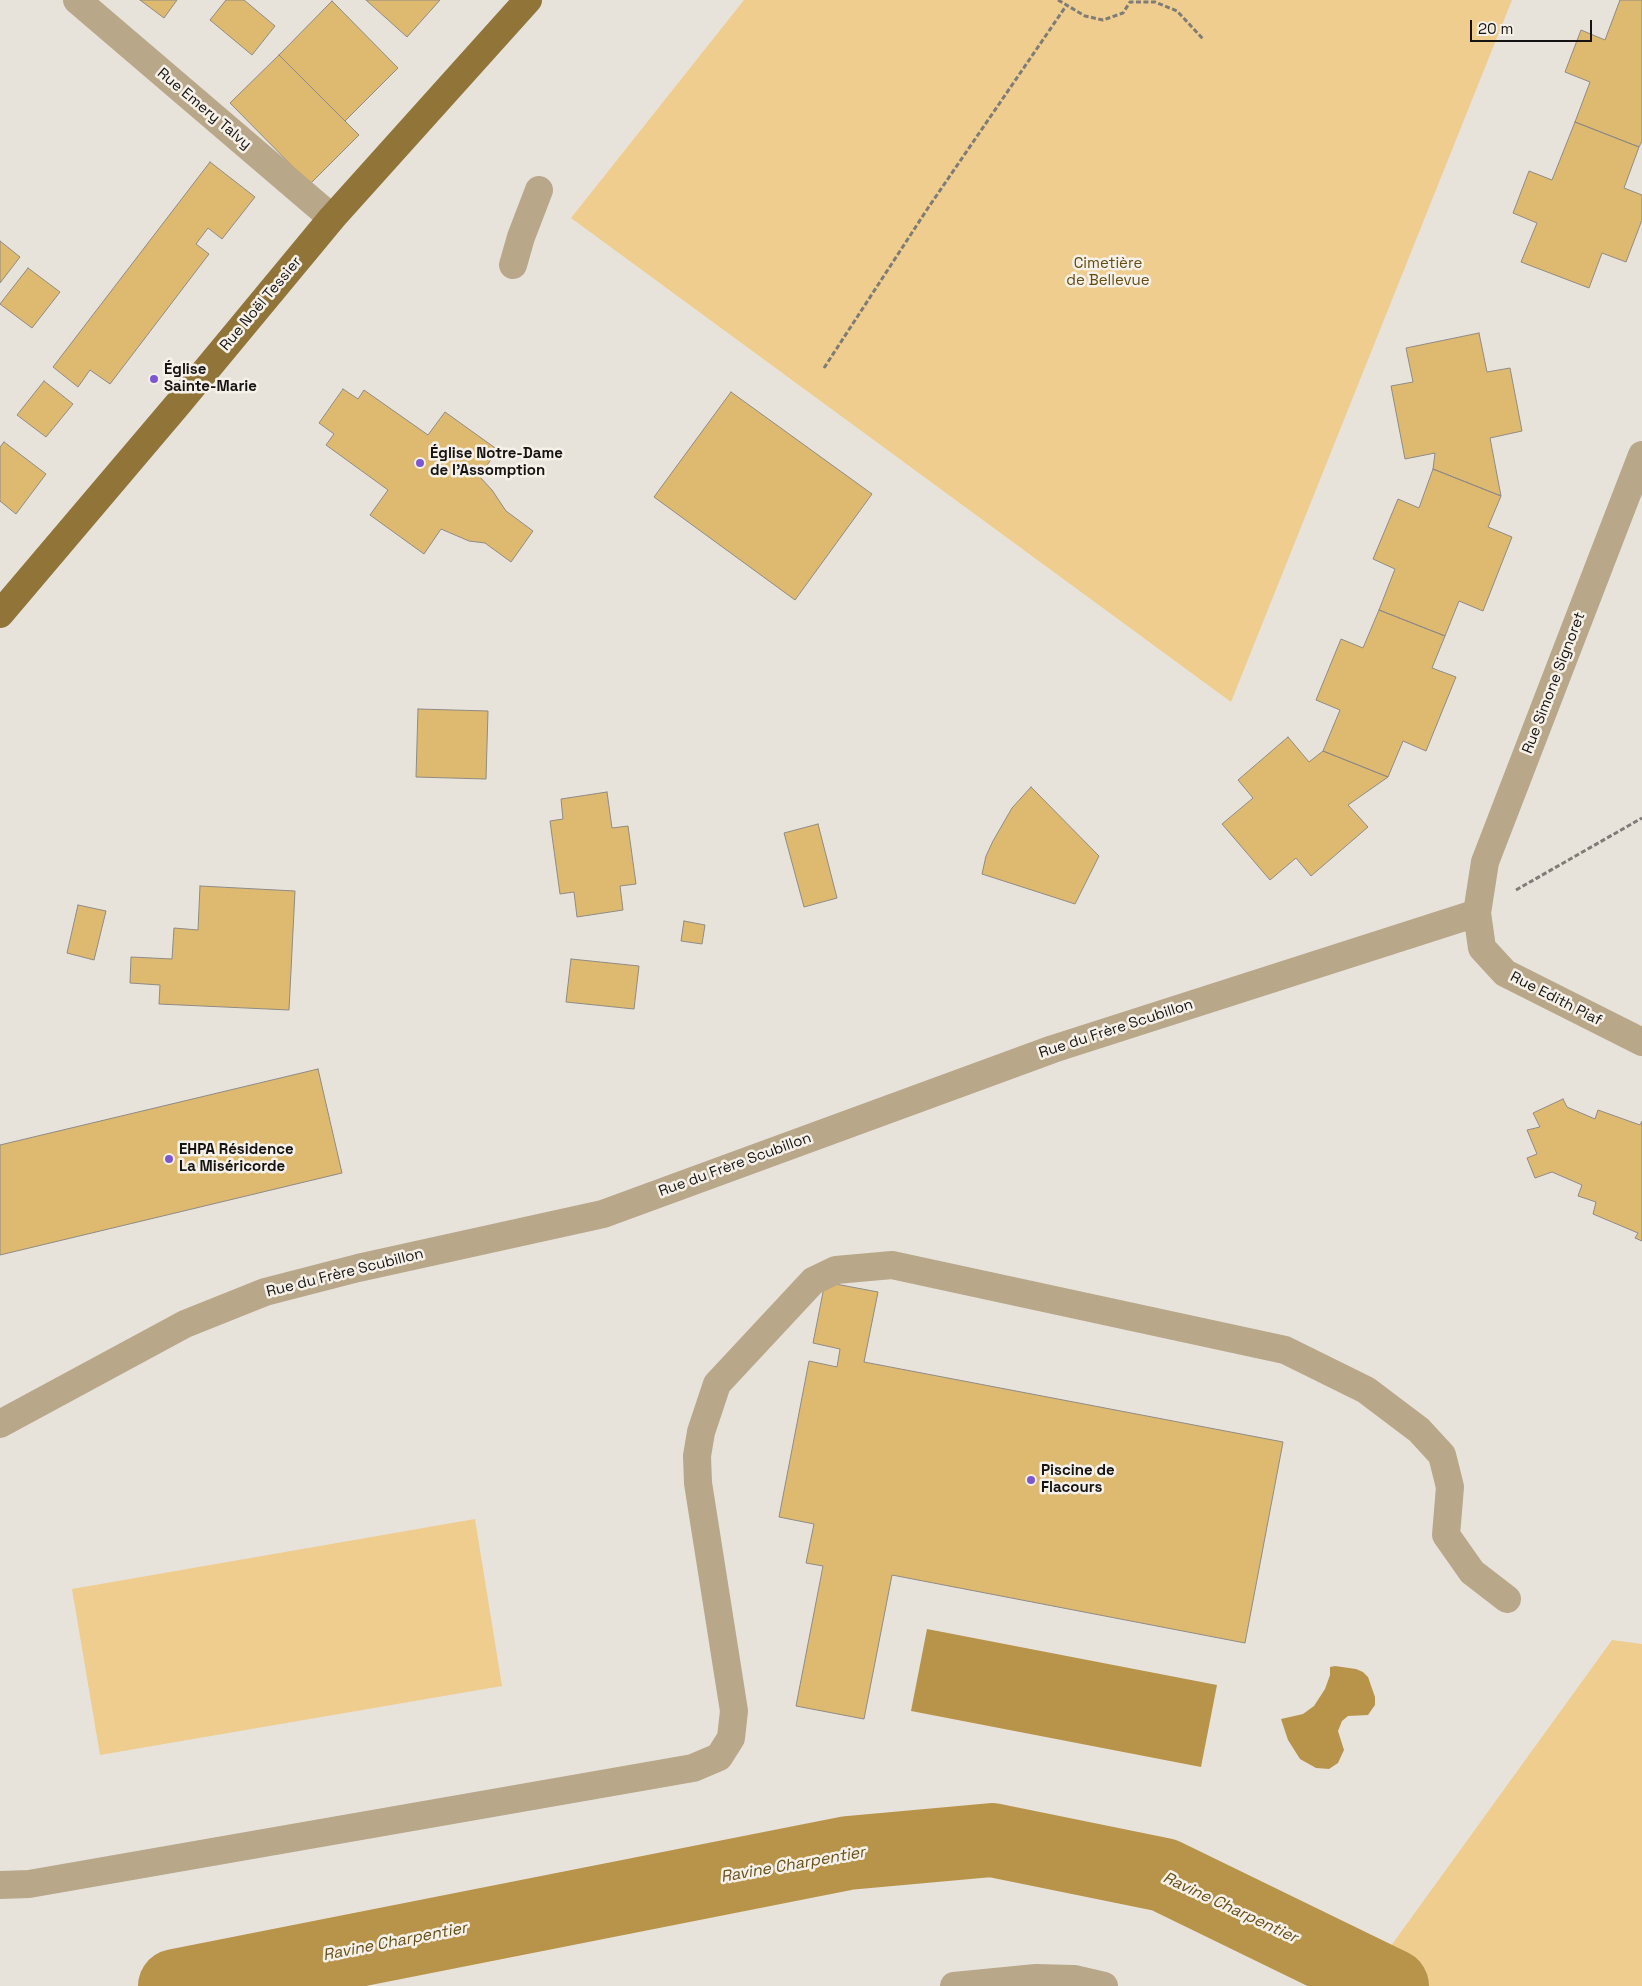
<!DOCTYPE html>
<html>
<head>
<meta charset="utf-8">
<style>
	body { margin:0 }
	#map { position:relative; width:1642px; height:1986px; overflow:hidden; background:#e7e3db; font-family:"Space Grotesk",sans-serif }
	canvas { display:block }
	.scale { position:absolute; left:1470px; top:20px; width:122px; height:22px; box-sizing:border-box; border:2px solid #161412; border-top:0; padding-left:6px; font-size:15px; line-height:18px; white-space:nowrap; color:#161412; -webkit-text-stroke:4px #f5f0e8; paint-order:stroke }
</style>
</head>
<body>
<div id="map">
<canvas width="1642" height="1986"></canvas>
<div class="scale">20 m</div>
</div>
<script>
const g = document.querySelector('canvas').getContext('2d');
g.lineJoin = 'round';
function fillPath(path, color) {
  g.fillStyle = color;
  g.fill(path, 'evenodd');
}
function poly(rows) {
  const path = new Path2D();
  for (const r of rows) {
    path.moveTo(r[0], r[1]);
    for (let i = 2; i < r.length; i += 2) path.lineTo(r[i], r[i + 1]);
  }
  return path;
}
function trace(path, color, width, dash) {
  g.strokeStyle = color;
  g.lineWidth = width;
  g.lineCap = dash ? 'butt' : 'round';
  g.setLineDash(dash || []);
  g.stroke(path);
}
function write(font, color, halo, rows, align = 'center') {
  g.font = font + ' "Space Grotesk",sans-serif';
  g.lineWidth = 5;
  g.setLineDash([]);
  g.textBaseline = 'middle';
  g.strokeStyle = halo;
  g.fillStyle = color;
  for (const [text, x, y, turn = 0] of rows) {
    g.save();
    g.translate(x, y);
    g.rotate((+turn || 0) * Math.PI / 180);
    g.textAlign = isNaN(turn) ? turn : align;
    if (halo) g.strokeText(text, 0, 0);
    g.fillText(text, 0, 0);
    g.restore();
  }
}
fillPath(poly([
	[744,0,1512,0,1231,702,571,218],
	[475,1519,502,1686,100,1755,72,1589],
	[1612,1640,1642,1644,1642,1986,1362,1986]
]), '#eecd8e');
fillPath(poly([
	[927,1629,1217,1685,1201,1767,911,1711],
	[1335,1666,1356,1669,1363,1672,1368,1677,1375,1697,1375,1705,1368,1715,1348,1716,1342,1721,1338,1731,1344,1750,1338,1763,1329,1769,1316,1768,1300,1759,1288,1740,1281,1719,1303,1714,1314,1706,1325,1689,1330,1675,1330,1667]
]), '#b8944b');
trace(poly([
	[175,1986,848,1853,992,1840,1164,1875,1392,1986]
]), '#b8944b', 74);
const building = poly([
	[140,0,177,0,164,18,140,0],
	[226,0,244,0,275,26,252,55,210,20,226,0],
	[366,0,440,0,407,37,366,0],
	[1620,0,1642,0,1642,141,1639,147,1575,122,1590,82,1565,72,1581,30,1605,40,1620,0],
	[332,1,398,68,345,121,279,55,332,1],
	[279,55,359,135,310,184,230,103,279,55],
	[1575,122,1639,147,1624,188,1642,195,1642,220,1626,262,1602,253,1589,288,1521,262,1537,223,1513,213,1529,171,1552,180,1575,122],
	[210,162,255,197,222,239,208,228,196,244,209,254,110,384,90,370,78,387,53,367,210,162],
	[0,241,20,257,0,283,0,241],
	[28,268,60,292,32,328,0,304,28,268],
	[1479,333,1487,372,1510,368,1522,431,1490,438,1501,496,1433,469,1435,453,1405,459,1391,386,1413,382,1406,348,1479,333],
	[44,381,73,404,46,437,17,415,44,381],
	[343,389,358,399,364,390,428,435,445,412,498,450,479,476,492,490,506,511,533,531,511,562,485,543,469,541,441,529,424,554,370,515,388,490,326,445,334,434,319,423,343,389],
	[731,392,872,494,795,600,654,497,731,392],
	[4,442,46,474,16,514,0,501,0,447,4,442],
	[1433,469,1501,496,1488,527,1512,537,1483,611,1459,601,1445,636,1379,610,1395,569,1373,559,1398,499,1419,508,1433,469],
	[1379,610,1445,636,1432,668,1456,677,1426,751,1403,741,1388,777,1323,751,1340,710,1316,700,1341,639,1363,648,1379,610],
	[418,709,488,711,486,779,416,777,418,709],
	[1288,737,1309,762,1323,751,1388,777,1348,805,1368,827,1311,876,1296,858,1270,880,1222,824,1253,798,1238,780,1288,737],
	[1031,787,1099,856,1075,904,982,874,986,856,993,841,1012,808,1031,787],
	[607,792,612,828,628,826,636,884,620,886,623,910,577,917,574,892,560,894,550,821,563,819,561,799,607,792],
	[818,824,837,898,804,907,784,833,818,824],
	[200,886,295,891,289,1010,159,1004,160,985,130,983,131,957,172,959,174,928,198,930,200,886],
	[78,905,106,911,94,960,67,953,78,905],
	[684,921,705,925,702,944,681,941,684,921],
	[571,959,639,966,634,1009,566,1002,571,959],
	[318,1069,342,1173,0,1255,0,1145,318,1069],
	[1563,1099,1567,1107,1595,1119,1598,1110,1640,1125,1642,1121,1642,1241,1635,1238,1638,1233,1593,1214,1596,1202,1578,1196,1582,1185,1552,1172,1535,1178,1527,1158,1537,1154,1527,1130,1540,1127,1533,1113,1563,1099],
	[825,1282,878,1292,864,1362,1283,1442,1245,1643,892,1575,864,1719,796,1706,823,1566,806,1563,814,1524,779,1517,809,1361,837,1367,840,1349,813,1343,825,1282]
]);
fillPath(building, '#deb970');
trace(building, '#8f8b84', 1);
trace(poly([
	[1058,0,1085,16,1103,20,1123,13,1130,2,1155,2,1177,11,1203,39],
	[824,368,928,208,1066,6],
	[1516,890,1642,818]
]), '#7f7c77', 3, [5, 2.5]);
trace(poly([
	[77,0,332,218],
	[513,265,521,237,539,190],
	[1642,455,1485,862,1477,913,1482,948,1505,973,1642,1042],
	[0,1424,185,1324,265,1292,358,1268,603,1214,1053,1049,1477,913],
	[0,1885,29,1884,693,1768,719,1757,731,1738,734,1711,698,1483,697,1456,701,1432,717,1384,813,1281,836,1270,892,1265,1285,1350,1366,1390,1419,1430,1442,1455,1450,1487,1446,1535,1472,1572,1507,1599],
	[954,1986,1036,1978,1074,1979,1104,1986]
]), '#b8a789', 28);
trace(poly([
	[0,614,178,404,332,218,528,0]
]), '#917438', 28);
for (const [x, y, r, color] of [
	[154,379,5,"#7b58d2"],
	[420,463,5,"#7b58d2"],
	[169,1159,5,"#7b58d2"],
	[1031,1480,5,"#7b58d2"]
]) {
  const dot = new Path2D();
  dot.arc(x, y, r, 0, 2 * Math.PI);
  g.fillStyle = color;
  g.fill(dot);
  trace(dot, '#f5f0e8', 2);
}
write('15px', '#161412', '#f5f0e8', [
	["Rue Emery Talvy",204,109,40],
	["Rue Noël Tessier",261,304,-50],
	["Rue Simone Signoret",1554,683,-69],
	["Rue Edith Piaf",1556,999,27],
	["Rue du Frère Scubillon",1116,1029,-18],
	["Rue du Frère Scubillon",735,1165,-20],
	["Rue du Frère Scubillon",345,1273,-14]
]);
write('15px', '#634a10', '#f5f0e8', [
	["Cimetière",1108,264],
	["de Bellevue",1108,281]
]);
write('bold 15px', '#161412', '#f5f0e8', [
	["Église",164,370],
	["Sainte-Marie",164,387],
	["Église Notre-Dame",430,454],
	["de l'Assomption",430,471],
	["EHPA Résidence",179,1150],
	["La Miséricorde",179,1167],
	["Piscine de",1041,1471],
	["Flacours",1041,1488]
], 'left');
write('italic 16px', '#674e16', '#f5f0e8', [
	["Ravine Charpentier",793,1865,-10],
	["Ravine Charpentier",1230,1908,25],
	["Ravine Charpentier",395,1942,-11]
]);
</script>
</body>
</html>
